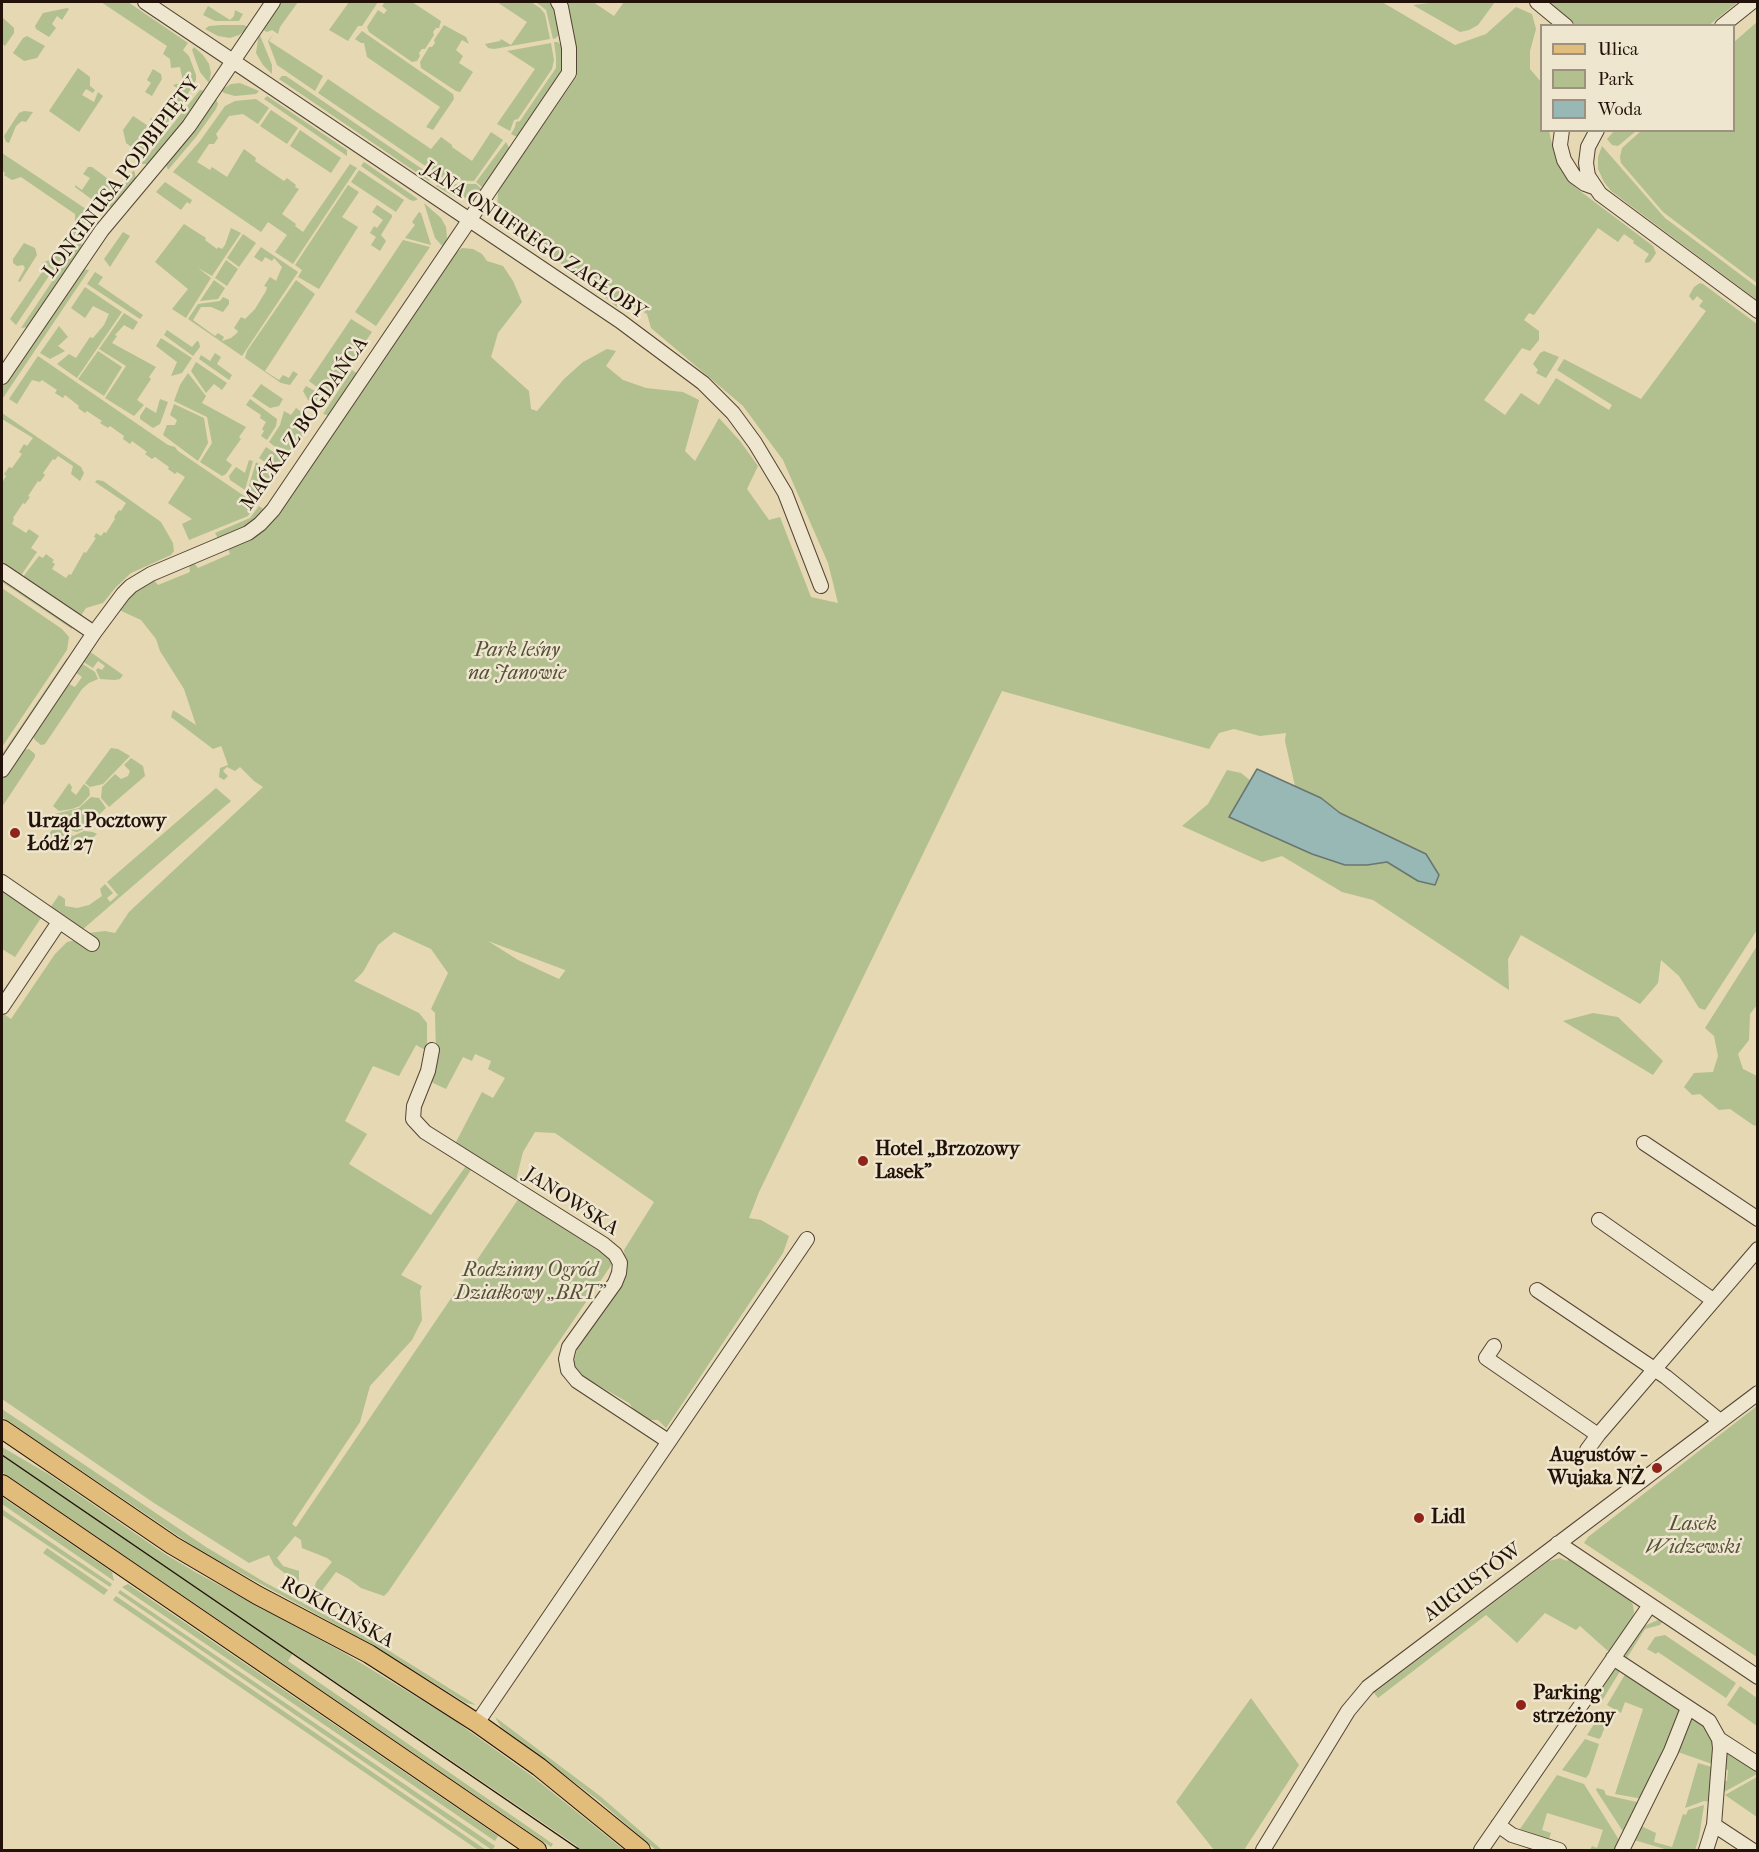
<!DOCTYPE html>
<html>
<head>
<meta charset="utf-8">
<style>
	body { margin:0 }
	#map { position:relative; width:1759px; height:1852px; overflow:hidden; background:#e5d8b3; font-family:"IM FELL French Canon",serif }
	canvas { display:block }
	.frame { position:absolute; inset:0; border:3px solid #231209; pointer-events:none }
	.legend { position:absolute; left:1540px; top:24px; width:195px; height:108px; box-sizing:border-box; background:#eee6ce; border:2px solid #9d917f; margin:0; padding:8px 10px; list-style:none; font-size:18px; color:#231209 }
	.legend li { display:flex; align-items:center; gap:12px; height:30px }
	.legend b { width:30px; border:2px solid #9d917f }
</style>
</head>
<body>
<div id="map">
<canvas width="1759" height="1852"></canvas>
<div class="frame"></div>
<ul class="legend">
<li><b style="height:8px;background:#e2bc7a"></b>Ulica</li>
<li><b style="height:16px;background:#b2bf8f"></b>Park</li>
<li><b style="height:16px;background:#98b8b5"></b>Woda</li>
</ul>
</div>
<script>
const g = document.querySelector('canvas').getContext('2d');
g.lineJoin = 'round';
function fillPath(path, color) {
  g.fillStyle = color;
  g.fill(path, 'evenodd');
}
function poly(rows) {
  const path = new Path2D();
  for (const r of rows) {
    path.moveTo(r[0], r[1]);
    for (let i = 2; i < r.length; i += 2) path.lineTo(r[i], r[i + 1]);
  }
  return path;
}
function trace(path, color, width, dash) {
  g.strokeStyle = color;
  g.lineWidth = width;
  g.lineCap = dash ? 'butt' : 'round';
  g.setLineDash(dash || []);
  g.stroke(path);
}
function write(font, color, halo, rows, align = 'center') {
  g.font = font + ' "IM FELL French Canon",serif';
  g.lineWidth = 5;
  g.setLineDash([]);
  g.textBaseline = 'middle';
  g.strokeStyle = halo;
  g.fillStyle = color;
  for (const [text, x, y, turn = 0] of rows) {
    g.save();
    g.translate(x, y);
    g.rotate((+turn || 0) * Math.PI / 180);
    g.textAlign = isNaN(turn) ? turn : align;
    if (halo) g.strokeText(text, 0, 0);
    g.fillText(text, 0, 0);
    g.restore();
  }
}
fillPath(poly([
	[101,2,128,2,188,43,183,50,189,56,196,75,196,80,180,107,163,129,150,120,151,118,158,122,180,91,173,85,183,82,180,67,171,68,170,59,163,54,167,46],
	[280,2,298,2,280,27,278,34,272,30,267,32,261,29],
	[349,2,378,2,362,26,358,26,348,41,329,30],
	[385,2,412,2,441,21,439,28,436,28,433,32,434,35,425,49,422,49,419,53,420,56,417,61,412,62,369,32,367,27,378,10,384,14,387,10,382,6],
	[497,2,531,2,540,8,545,14,550,39,494,49,488,48,485,44,500,41,501,39,511,45,527,22],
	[536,2,552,2,554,4,561,32,556,38,553,39,546,10],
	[567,2,593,2,614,16,624,2,1382,2,1455,45,1486,34,1516,7,1532,14,1536,29,1530,51,1530,69,1541,82,1542,130,1549,131,1555,157,1564,175,1576,188,1653,246,1656,253,1650,262,1645,263,1645,260,1649,254,1633,243,1634,241,1624,234,1618,242,1598,228,1534,315,1529,313,1524,320,1539,331,1539,340,1530,351,1522,348,1484,400,1505,415,1521,393,1539,405,1556,378,1609,410,1612,405,1557,370,1564,359,1641,399,1706,311,1699,306,1703,301,1697,296,1693,301,1689,296,1694,287,1700,283,1703,284,1757,324,1757,930,1705,1010,1699,1008,1679,976,1661,960,1658,983,1640,1004,1521,935,1508,959,1509,990,1373,900,1342,892,1282,856,1262,862,1182,826,1208,804,1227,770,1241,773,1251,781,1230,818,1312,854,1367,865,1387,861,1418,881,1426,854,1340,813,1321,798,1295,786,1285,741,1286,733,1260,736,1234,729,1219,733,1209,749,1002,691,759,1192,749,1218,761,1220,789,1236,783,1253,666,1428,658,1420,650,1420,634,1410,629,1403,580,1375,573,1365,578,1346,601,1316,626,1275,624,1250,654,1202,555,1133,535,1132,523,1152,515,1184,460,1148,456,1142,482,1092,493,1098,505,1078,488,1069,491,1061,475,1054,472,1061,463,1057,446,1089,429,1081,436,1053,435,1013,431,1009,448,973,431,949,394,932,378,945,363,972,354,981,419,1013,427,1023,427,1051,416,1045,399,1076,373,1066,345,1121,367,1134,349,1164,431,1215,468,1163,473,1167,401,1275,422,1286,420,1291,422,1320,412,1340,370,1386,360,1422,292,1524,296,1527,519,1198,614,1261,388,1592,384,1596,361,1588,349,1579,336,1572,321,1592,315,1587,316,1582,332,1562,327,1558,302,1548,301,1540,295,1536,277,1558,283,1566,299,1571,299,1581,287,1575,274,1565,269,1555,249,1563,154,1503,2,1399,2,1018,4,1014,11,1019,55,954,67,942,76,940,88,933,105,931,115,933,129,912,263,787,254,781,240,767,235,771,227,767,223,771,228,776,224,780,219,777,220,768,228,765,222,748,221,746,213,749,171,717,173,710,196,725,184,689,160,651,156,639,141,620,117,609,129,595,153,579,158,585,190,572,189,564,193,562,198,568,230,554,228,548,269,524,449,259,462,248,473,249,482,254,487,261,503,266,513,281,522,302,498,333,491,357,529,391,531,409,537,411,564,379,583,362,607,349,616,351,606,366,623,380,646,388,683,392,699,400,685,451,695,461,719,418,740,441,758,466,747,489,769,520,780,517,811,597,838,603,828,563,783,460,743,406,651,328,647,314,629,304,617,307,571,270,519,236,497,211,498,191,577,76,576,49],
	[488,941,565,970,565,971,559,979,518,960],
	[1438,2,1495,2,1478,25,1469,30,1460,32,1413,5],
	[1545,2,1738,2,1708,26,1576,25],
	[208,6,230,20,234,16,235,10,243,14,239,21,215,21,203,15],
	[67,8,69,9,62,20,57,16,52,24,56,28,49,37,36,29,35,26,43,13],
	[2,17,14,28,14,33,5,46,2,43],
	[1757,22,1757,283,1663,212,1621,163,1620,157,1622,148,1641,131,1734,130,1734,42],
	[221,25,244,25,249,28,239,35,230,38,218,36,205,29,209,26],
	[444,25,466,37,469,44,462,40,456,50,463,56,459,63,473,72,460,92,456,91,421,68,420,62,429,47,432,47,435,43,434,40],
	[362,31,453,94,454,99,433,130,426,127,440,107,367,57,364,43,361,43,355,39],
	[259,33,272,65,272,74,263,65,256,53],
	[273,34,269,41,323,76,315,91,277,65,268,41],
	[27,36,45,46,37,58,24,61,13,53,23,38],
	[554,42,557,42,564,46,566,66,521,136,515,136,511,134,515,127,516,122,520,121,556,68,556,57],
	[551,43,554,60,552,69,518,119,514,120,510,131,497,124,535,69,507,51],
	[194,47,203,55,209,64,211,73,209,83,200,72,192,50],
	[78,68,90,77,90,86,95,90,93,93,86,89,82,95,94,102,98,92,103,96,79,132,49,111],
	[153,69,161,74,162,79,152,96,145,92,151,83,147,80],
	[282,76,286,76,431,175,429,181,279,79],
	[328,79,431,149,441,137,452,145,452,147,472,161,491,132,503,140,474,181,446,180,318,93],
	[240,83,259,91,256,94,235,96,224,93,221,90,231,84],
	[200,90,206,91,186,120,149,164,141,164],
	[215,96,218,104,216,109,196,137,168,170,165,163],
	[267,96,347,150,347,156,264,99],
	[256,99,269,108,258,124,243,114,229,116,216,134,218,138,214,144,209,144,197,162,210,170,212,167,227,177,244,149,256,158,255,161,284,181,287,178,296,185,295,187,299,189,282,214,296,224,295,226,303,232,350,164,357,168,293,264,275,252,287,235,268,222,261,232,173,172,200,141,225,106,235,101],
	[271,110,298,128,287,144,260,126],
	[24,111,33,112,26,122,22,121,16,126,9,143,6,142,4,136,19,113],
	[133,116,159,133,135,161,133,157,137,151,126,143,123,130],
	[300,130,341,158,331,173,290,146],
	[1614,131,1614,130,1636,131,1618,146,1612,145,1607,139],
	[506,142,511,151,484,189,476,182],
	[1602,146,1665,218,1757,287,1757,300,1611,191,1604,182,1598,169,1598,157],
	[2,153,92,213,53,271,42,263,51,259,75,223,75,214,21,177,12,180,4,175,5,173,2,170],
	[364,162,418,199,414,201,410,200,361,166],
	[88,167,92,167,115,184,98,204,75,187,75,185,82,190,90,178,83,174],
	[134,170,136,179,116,204,108,208,103,207],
	[359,170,404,200,396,212,351,182],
	[165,182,192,200,190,204,187,202,181,210,156,192],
	[439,182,442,184,476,184,483,190,468,198,457,198,436,186],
	[348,185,359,192,342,217,358,227,319,289,298,277,302,270,295,265],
	[424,203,441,218,446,227,447,238,444,248,435,238],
	[377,205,392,215,392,217,381,235,386,241,380,251,371,245,376,237,370,233,374,226,377,228,383,220,372,212],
	[419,212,421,213,431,245,405,238,415,225,412,222],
	[184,224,206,238,205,240,217,249,218,247,222,249,225,245,231,228,241,233,212,276,198,268,211,278,186,318,172,309,188,289,155,262],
	[123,232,130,236,110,267,104,259],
	[243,234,256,243,239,267,227,258],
	[403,240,430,247,376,326,355,312],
	[24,243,35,248,37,255,20,282,18,281,25,268,23,265,17,266,13,263,13,259],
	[80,243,85,246,28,327,21,328,77,244],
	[261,247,298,272,242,356,188,319,198,304,220,301,223,297,229,300,229,304,223,312,211,307,201,307,193,320,215,336,218,333,224,337,222,341,231,338,237,333,238,331,234,328,241,317,245,319,255,309,266,291,267,287,264,286,270,277,276,281,282,267,274,258,272,261,265,257,262,262,254,257],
	[226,260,238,269,227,286,215,278],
	[44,269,51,273,16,325,10,319],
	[82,269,89,270,3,398,2,387],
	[95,272,103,277,98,284,143,315,140,319,87,284],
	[214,280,225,288,218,299,200,301],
	[296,280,315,294,265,371,279,380,283,375,289,378,293,371,298,374,290,385,281,383,245,358,247,351],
	[85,287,122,312,77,378,57,364,69,354,76,358,90,337,93,338,104,325,109,314,93,306,85,318,71,308],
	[124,313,138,322,133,330,124,325,115,335,117,336,112,343,156,367,149,377,151,379,137,400,144,405,134,416,105,398,126,366,99,349],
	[351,319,372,332,320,408,308,400,303,391,306,386,315,391,317,387,309,381],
	[59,326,68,337,58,346,65,351,50,359,40,353],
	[167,330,192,347,197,341,199,342,200,347,193,356,164,335],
	[161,338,192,358,182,373,171,376,177,362,156,346],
	[98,351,122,367,104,396,78,379],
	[1544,351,1559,357,1546,378,1536,373,1538,370,1533,364,1540,353],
	[215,353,221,357,217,364,232,375,229,380,199,359,201,355,210,361],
	[38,356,168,445,175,447,178,451,256,504,248,516,189,540,182,524,192,519,168,503,185,477,177,472,175,474,168,469,169,467,155,457,152,459,145,454,147,452,132,441,130,444,123,439,124,436,110,426,108,428,100,423,102,421,87,411,85,413,78,408,79,406,65,395,63,398,55,393,57,390,42,380,40,382,32,380,17,404,9,399],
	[196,362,227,383,222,390,214,384,206,393,191,371],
	[352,370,358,374,331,416,323,414],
	[188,373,206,396,202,403,246,427,239,437,241,439,226,460,232,465,226,474,222,476,200,462,212,443,207,417,174,401,180,385],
	[261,384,283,399,279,406,270,408,252,396],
	[160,399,168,402,160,424,153,428,140,419,140,416,146,407,156,413],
	[250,399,277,419,276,426,267,440,261,436,264,431,262,429,266,422,260,418,261,415,246,405],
	[174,404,204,418,208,443,198,461,163,435,167,425,175,425,177,420,170,415],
	[296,408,313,420,288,457,269,442,280,425,284,411,291,415],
	[2,413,81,467,84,473,80,481,71,474,73,466,58,456,55,460,53,459,43,473,45,475,40,482,38,481,28,496,30,497,25,504,23,503,13,518,14,519,12,524,26,533,29,529,39,536,31,548,37,552,20,577,2,564,2,483,6,476,4,474,9,467,12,468,22,454,19,452,24,444,27,446,33,438,2,419],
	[266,447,284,459,278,471,259,458],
	[249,460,253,461,245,490,230,480,229,476,236,467,245,473],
	[256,462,275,475,259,499,247,492],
	[97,480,103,481,161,522,173,543,174,551,171,555,131,573,116,587,103,603,86,608,80,617,22,578,39,556,43,558,46,554,54,560,52,562,55,564,52,569,66,578,69,574,71,575,84,552,86,553,96,538,94,537,96,533,101,536,104,532,106,533,115,519,114,517,119,510,121,511,126,503,95,482],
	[259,506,265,510,246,528,219,540,215,533,250,518],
	[2,579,72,627,72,629,2,582],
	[2,588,62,629,69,637,67,650,2,747],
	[89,651,123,675,120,679,115,680,100,679,96,670,98,668,102,670,105,666,98,661,93,668,82,661],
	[67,658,71,658,4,758,2,758,2,754],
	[81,663,95,672,98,679,89,683,82,689,45,744,41,745,35,740,32,735,67,683,75,687,82,677,75,672],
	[111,748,118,749,130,756,103,784,90,787,85,783],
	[29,749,35,754,35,757,2,807,2,780,22,750],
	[131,758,143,766,145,776,109,807,101,798,102,787,115,774,121,779,128,776,130,771,124,765],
	[69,783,72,787,71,791,76,795,84,784,89,788,90,795,80,806,72,809,59,811,53,806],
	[216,788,231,801,82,930,50,908,59,895,65,899,65,906,77,908,89,905,102,896,100,889,105,884,113,893,107,898,110,902,118,895,107,882],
	[91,797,99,798,106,808,84,829,77,832,54,826,52,819,55,814,79,808],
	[57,829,68,831,73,836,84,831,93,832,97,834,76,853,73,853,48,835,52,830],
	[2,890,41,918,15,957,2,949],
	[1757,946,1757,1005,1750,1014,1749,1040,1738,1054,1743,1069,1757,1076,1757,1126,1753,1125,1730,1109,1719,1110,1700,1094,1692,1095,1684,1087,1694,1073,1713,1072,1718,1056,1714,1036,1705,1028],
	[1593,1013,1618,1017,1663,1061,1653,1075,1563,1021],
	[1757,1406,1757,1657,1584,1543,1588,1537],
	[2,1409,206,1547,266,1583,375,1642,476,1705,466,1703,373,1645,202,1552,2,1417],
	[2,1447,50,1475,165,1554,197,1573,346,1654,451,1718,532,1776,624,1850,574,1850,577,1846,293,1653,288,1661,553,1844,551,1847,2,1472],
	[2,1497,112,1572,114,1581,2,1504],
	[2,1509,112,1584,110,1587,2,1515],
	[47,1548,108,1590,104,1595,43,1553],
	[1560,1558,1567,1561,1569,1558,1630,1600,1633,1605,1634,1613,1631,1620,1609,1652,1580,1626,1576,1630,1545,1613,1517,1643,1486,1615,1378,1698,1374,1693,1549,1561],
	[128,1584,498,1836,495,1841,122,1587],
	[120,1590,495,1846,492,1850,118,1593],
	[116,1596,486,1850,478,1850,113,1600],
	[1658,1620,1663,1621,1660,1625,1645,1629,1625,1661,1624,1654,1644,1626],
	[1665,1635,1736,1683,1726,1698,1658,1652,1656,1654,1647,1649,1655,1637],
	[1618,1667,1622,1668,1600,1704,1593,1699,1613,1669],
	[1627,1671,1678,1705,1682,1712,1643,1799,1615,1794,1643,1709,1625,1702,1621,1713,1607,1705],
	[1740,1686,1757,1698,1757,1726,1727,1705],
	[1251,1698,1299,1765,1244,1850,1214,1850,1176,1802],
	[1601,1713,1610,1713,1601,1737,1599,1739,1587,1735],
	[495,1717,600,1796,662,1850,656,1850,598,1800,501,1727],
	[1693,1717,1703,1724,1716,1745,1715,1765,1678,1752],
	[1585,1739,1599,1744,1589,1774,1586,1778,1562,1770],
	[1727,1749,1757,1768,1757,1774,1722,1793,1723,1781,1727,1781,1728,1770,1725,1769],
	[1698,1763,1715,1768,1711,1802,1704,1801,1685,1808],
	[1557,1775,1584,1784,1621,1843,1617,1850,1590,1850,1592,1846,1597,1848,1603,1830,1547,1813,1542,1830,1551,1833,1549,1839,1520,1829],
	[1757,1777,1757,1817,1725,1795],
	[1597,1788,1604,1790,1606,1795,1641,1803,1624,1833,1596,1790],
	[1704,1805,1699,1838,1695,1850,1668,1850,1634,1840,1641,1826,1656,1833,1654,1842,1672,1847,1683,1814,1686,1815,1688,1810]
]), '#b2bf8f');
const water = poly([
	[1257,769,1321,798,1340,813,1426,854,1439,875,1435,885,1418,881,1387,862,1367,865,1345,865,1312,854,1229,817,1257,769]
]);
fillPath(water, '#98b8b5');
trace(water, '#697670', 1.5);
const minor = poly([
	[145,2,620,321,703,383,733,413,755,443,785,493,821,586],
	[1537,2,1566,26],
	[1722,26,1752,2],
	[1562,130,1560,145,1564,160,1574,176,1585,184,1596,188],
	[1597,130,1588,147,1586,163,1588,176,1600,194,1758,311],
	[2,377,102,230,189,126,273,2],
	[2,571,94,633],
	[2,770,94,633,123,594,131,586,151,574,248,533,260,524,273,510,569,73,569,48,561,7,558,2],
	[2,882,92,944],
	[2,1007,59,922],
	[432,1050,428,1071,414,1106,413,1119,425,1132,603,1244,615,1254,620,1263,619,1273,615,1283,569,1347,566,1359,568,1370,577,1381,668,1441],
	[1644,1143,1758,1219],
	[1599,1220,1713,1300],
	[1537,1290,1666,1377,1720,1421],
	[1494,1346,1486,1358,1598,1435,1758,1249],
	[1587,1450,1598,1435],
	[1558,1543,1758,1677],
	[1613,1658,1709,1721,1719,1739,1758,1764],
	[477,1723,807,1239],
	[1498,1825,1512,1835,1559,1850],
	[1714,1825,1752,1850],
	[1263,1850,1348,1711,1368,1687,1758,1393],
	[1481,1850,1650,1605],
	[1622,1850,1671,1751,1688,1708],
	[1706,1850,1714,1825,1720,1748,1719,1739]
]);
const major = poly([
	[2,1429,172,1545,257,1595,369,1654,477,1723,539,1767,641,1850],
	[2,1484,537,1850]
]);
trace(minor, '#544434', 16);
trace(major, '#231209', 20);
trace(minor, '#eee6ce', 14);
trace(major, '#e2bc7a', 18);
trace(poly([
	[2,1455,580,1850]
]), '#231209', 1.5);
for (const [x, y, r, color] of [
	[15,833,6,"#8f2418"],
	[863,1161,6,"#8f2418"],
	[1657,1468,6,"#8f2418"],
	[1419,1518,6,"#8f2418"],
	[1521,1705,6,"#8f2418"]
]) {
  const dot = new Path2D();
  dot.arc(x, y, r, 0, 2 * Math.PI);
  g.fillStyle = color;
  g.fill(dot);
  trace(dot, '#eee6ce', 2);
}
write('20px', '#231209', '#eee6ce', [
	["LONGINUSA PODBIPIĘTY",122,178,-53],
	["JANA ONUFREGO ZAGŁOBY",534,241,34],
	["MAĆKA Z BOGDAŃCA",305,424,-55],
	["JANOWSKA",571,1202,33],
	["AUGUSTÓW",1473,1583,-37],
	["ROKICIŃSKA",337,1613,29]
]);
write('italic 20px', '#554f38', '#eee6ce', [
	["Park leśny",517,651],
	["na Janowie",517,674],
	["Rodzinny Ogród",530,1271],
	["Działkowy „BRT”",530,1294],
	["Lasek",1693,1525],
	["Widzewski",1693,1548]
]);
write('bold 20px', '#231209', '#eee6ce', [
	["Urząd Pocztowy",27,822],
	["Łódź 27",27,845],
	["Hotel „Brzozowy",875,1150],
	["Lasek”",875,1173],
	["Augustów -",1645,1456,"right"],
	["Wujaka NŻ",1645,1479,"right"],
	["Lidl",1431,1518],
	["Parking",1533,1694],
	["strzeżony",1533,1717]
], 'left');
</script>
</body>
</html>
